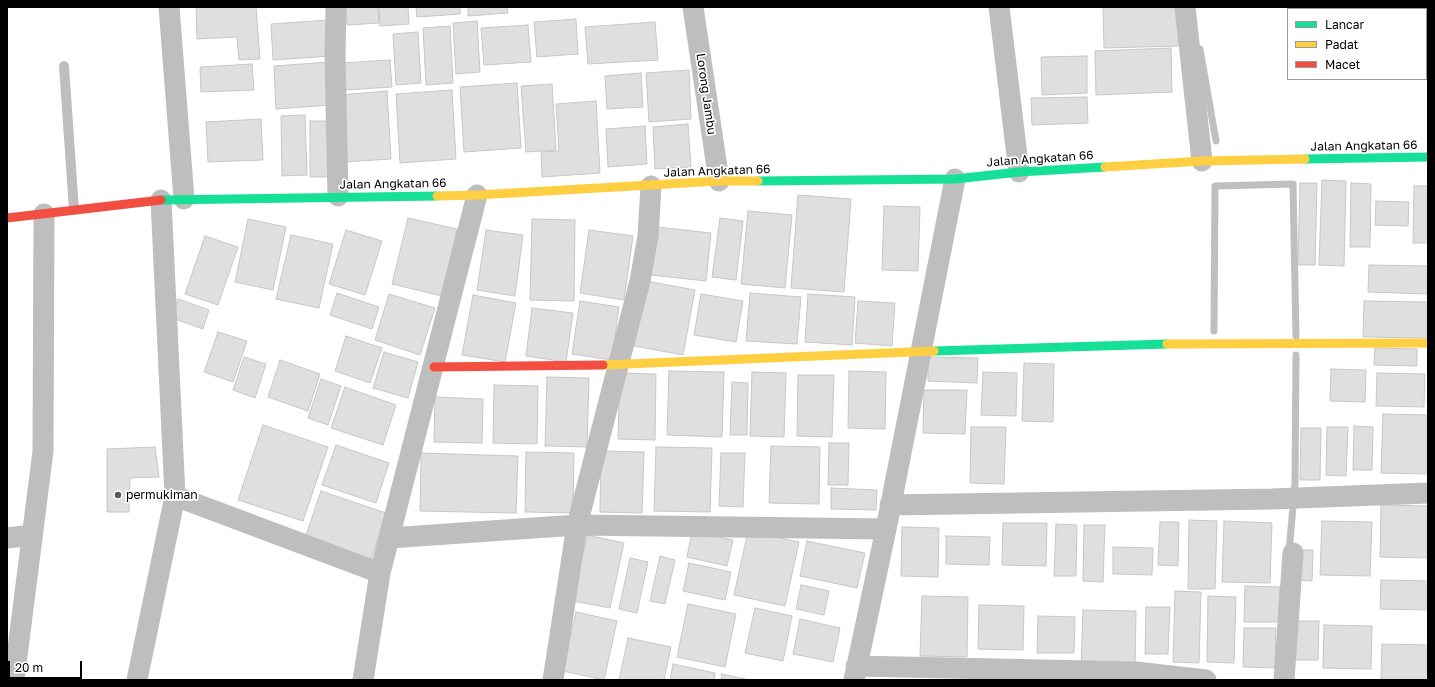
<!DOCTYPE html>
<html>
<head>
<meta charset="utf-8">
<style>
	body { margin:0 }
	#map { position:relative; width:1435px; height:687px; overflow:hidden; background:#fff; font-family:"Golos Text",sans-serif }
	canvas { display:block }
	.frame { position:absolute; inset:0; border:8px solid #000; pointer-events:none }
	.legend { position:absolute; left:1287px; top:8px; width:140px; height:72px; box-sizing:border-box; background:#fff; border:1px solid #999; margin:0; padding:5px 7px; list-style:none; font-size:12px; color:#000 }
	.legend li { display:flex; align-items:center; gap:8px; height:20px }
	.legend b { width:20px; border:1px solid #999 }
	.scale { position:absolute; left:8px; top:661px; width:74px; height:18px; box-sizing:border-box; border:2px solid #000; border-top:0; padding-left:5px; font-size:12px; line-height:14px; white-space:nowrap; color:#000; -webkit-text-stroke:3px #fff; paint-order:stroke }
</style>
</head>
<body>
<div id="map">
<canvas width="1435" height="687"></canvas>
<div class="frame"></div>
<ul class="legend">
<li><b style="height:5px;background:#16e098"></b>Lancar</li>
<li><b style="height:5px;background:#ffcf43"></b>Padat</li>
<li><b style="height:5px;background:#f24e42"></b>Macet</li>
</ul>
<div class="scale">20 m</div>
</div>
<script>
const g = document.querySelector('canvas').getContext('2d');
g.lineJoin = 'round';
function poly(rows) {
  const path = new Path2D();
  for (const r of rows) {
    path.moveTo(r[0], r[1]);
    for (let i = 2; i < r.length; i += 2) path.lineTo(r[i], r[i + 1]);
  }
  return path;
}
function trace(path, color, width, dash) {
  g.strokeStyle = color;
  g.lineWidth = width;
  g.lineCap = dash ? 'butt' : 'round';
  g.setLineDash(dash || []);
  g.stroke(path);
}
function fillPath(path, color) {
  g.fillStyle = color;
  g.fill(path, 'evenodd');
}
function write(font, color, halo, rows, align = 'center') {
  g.font = font + ' "Golos Text",sans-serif';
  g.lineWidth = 3.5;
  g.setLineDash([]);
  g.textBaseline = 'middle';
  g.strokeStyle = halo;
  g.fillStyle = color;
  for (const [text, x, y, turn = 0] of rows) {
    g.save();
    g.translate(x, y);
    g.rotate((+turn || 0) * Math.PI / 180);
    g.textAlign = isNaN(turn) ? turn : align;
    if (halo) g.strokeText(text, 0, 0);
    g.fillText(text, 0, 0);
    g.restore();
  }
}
trace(poly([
	[1200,49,1216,141],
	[1214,331,1215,186,1293,184,1296,336],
	[1289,552,1295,484,1296,355]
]), '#bfbfbf', 7);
const building = poly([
	[196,7,256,7,260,59,239,60,237,37,197,39,196,7],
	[346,7,378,7,379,23,347,25,346,7],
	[379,7,408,7,409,24,380,26,379,7],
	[416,7,460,7,460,14,417,17,416,7],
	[468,7,507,7,508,13,468,16,468,7],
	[1103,7,1178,7,1179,46,1104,48,1103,7],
	[576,19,578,54,537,57,534,22,576,19],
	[329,20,331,56,273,60,271,24,329,20],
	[477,21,480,72,456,74,453,23,477,21],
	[655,22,658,60,588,64,585,27,655,22],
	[528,25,531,62,484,65,481,28,528,25],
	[450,26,453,83,426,85,423,28,450,26],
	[418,32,421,83,396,85,393,34,418,32],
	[1171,48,1172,92,1096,95,1095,51,1171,48],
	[1087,56,1087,93,1042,95,1041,57,1087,56],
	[390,60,392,87,345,90,343,63,390,60],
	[330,62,332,105,276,109,274,66,330,62],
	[252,64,254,90,201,92,200,67,252,64],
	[689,70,691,119,649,122,646,73,689,70],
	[641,73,643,107,607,109,605,76,641,73],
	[517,83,521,148,464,152,460,87,517,83],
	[552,84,556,150,526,152,521,86,552,84],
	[452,90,456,159,400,163,396,94,452,90],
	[387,91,391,159,344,162,340,95,387,91],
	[1087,97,1088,123,1032,125,1031,98,1087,97],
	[596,101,600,173,542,177,541,152,559,151,556,104,596,101],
	[305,115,307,175,282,176,281,116,305,115],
	[261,119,263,160,208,162,206,122,261,119],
	[310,121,329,121,328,177,310,177,310,121],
	[688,124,691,167,655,169,653,127,688,124],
	[645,126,647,164,608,167,606,129,645,126],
	[1322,180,1346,181,1344,266,1319,265,1322,180],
	[1300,183,1317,183,1315,265,1298,265,1300,183],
	[1351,183,1371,184,1370,247,1350,247,1351,183],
	[1414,186,1428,186,1428,243,1413,243,1414,186],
	[798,195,851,199,844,292,791,288,798,195],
	[1376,201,1409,202,1408,226,1375,225,1376,201],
	[884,206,920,207,918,271,882,270,884,206],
	[748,211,792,215,785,288,741,284,748,211],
	[408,218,457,229,442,296,392,284,408,218],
	[720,218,743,221,736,280,712,277,720,218],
	[248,219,286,227,273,290,235,282,248,219],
	[532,219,575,220,574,301,530,300,532,219],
	[657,227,711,233,706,281,651,275,657,227],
	[346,230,382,241,365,295,329,284,346,230],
	[486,230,523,235,515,296,477,290,486,230],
	[589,230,633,236,624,300,580,293,589,230],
	[291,235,333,244,319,308,276,299,291,235],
	[205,236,238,247,218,305,185,294,205,236],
	[1369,265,1428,266,1428,294,1368,292,1369,265],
	[646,281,695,290,683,355,634,346,646,281],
	[337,293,379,307,372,329,330,315,337,293],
	[750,293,801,297,797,344,746,341,750,293],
	[389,294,435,308,420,355,375,340,389,294],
	[701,294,743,301,736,342,694,335,701,294],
	[808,294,855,297,852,345,805,342,808,294],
	[473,295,516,303,505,362,462,355,473,295],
	[178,299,209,310,203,329,172,318,178,299],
	[580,301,619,307,612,360,572,354,580,301],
	[858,301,895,303,892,346,855,343,858,301],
	[1364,301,1428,302,1428,338,1363,337,1364,301],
	[532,308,573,313,566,362,526,356,532,308],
	[218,332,247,341,233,382,204,372,218,332],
	[346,336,382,348,370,383,335,371,346,336],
	[1375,348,1417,349,1417,366,1374,365,1375,348],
	[384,352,418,362,408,398,373,388,384,352],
	[244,357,266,364,255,398,233,390,244,357],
	[928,357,978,358,977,383,928,381,928,357],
	[280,360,320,374,308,411,268,397,280,360],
	[1024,363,1054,364,1053,422,1022,421,1024,363],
	[1331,369,1366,370,1365,402,1330,401,1331,369],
	[669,371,724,372,722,437,667,435,669,371],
	[849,371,886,372,885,429,848,428,849,371],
	[752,372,786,373,784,437,750,436,752,372],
	[983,372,1017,373,1016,416,981,415,983,372],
	[620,373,656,374,655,440,618,439,620,373],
	[1377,373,1425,374,1424,407,1376,406,1377,373],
	[798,375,834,375,832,437,797,436,798,375],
	[547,377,589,378,587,447,545,446,547,377],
	[321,379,341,386,328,425,308,418,321,379],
	[732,382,748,383,747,435,730,435,732,382],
	[494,385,538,386,537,444,493,443,494,385],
	[345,387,396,405,383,445,331,428,345,387],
	[924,390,967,390,965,434,923,433,924,390],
	[435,397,483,399,482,443,434,442,435,397],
	[1383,414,1428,415,1428,474,1381,473,1383,414],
	[263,425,328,447,303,521,238,500,263,425],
	[1354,426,1373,427,1372,470,1353,470,1354,426],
	[971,427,1006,427,1004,484,970,483,971,427],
	[1327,427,1348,427,1346,476,1326,475,1327,427],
	[1301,428,1321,428,1320,480,1300,480,1301,428],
	[829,443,849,443,848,485,828,485,829,443],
	[336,445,389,463,376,503,322,485,336,445],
	[771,446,820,447,819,504,769,503,771,446],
	[155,447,159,477,130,478,129,512,107,512,107,449,155,447],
	[656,447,712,448,710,512,654,511,656,447],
	[601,451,644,452,642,513,600,512,601,451],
	[526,452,574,453,573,513,525,512,526,452],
	[421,453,518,456,516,513,420,511,421,453],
	[721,453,745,453,743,507,719,506,721,453],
	[831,488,877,490,876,510,831,509,831,488],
	[321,491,386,513,371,560,305,538,321,491],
	[1381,505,1428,506,1428,558,1380,557,1381,505],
	[1189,520,1217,521,1215,589,1188,589,1189,520],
	[1224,521,1272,523,1270,583,1222,582,1224,521],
	[1322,521,1372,522,1370,576,1320,575,1322,521],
	[1160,522,1179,522,1178,566,1158,565,1160,522],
	[1003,523,1047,523,1046,566,1002,565,1003,523],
	[1056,524,1077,525,1076,576,1054,576,1056,524],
	[1084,525,1105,525,1103,582,1083,581,1084,525],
	[902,527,939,528,938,577,901,576,902,527],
	[692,531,733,540,727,566,687,557,692,531],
	[748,531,799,542,785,606,734,595,748,531],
	[587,535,624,543,610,608,573,601,587,535],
	[946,536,990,537,989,565,946,564,946,536],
	[807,541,865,553,857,588,800,576,807,541],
	[1113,547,1153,548,1152,575,1113,574,1113,547],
	[1295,550,1313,550,1312,581,1294,580,1295,550],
	[660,556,675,560,665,604,650,601,660,556],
	[630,558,648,562,637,613,619,609,630,558],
	[689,563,731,572,725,600,683,591,689,563],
	[1381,580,1428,581,1428,610,1380,609,1381,580],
	[801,585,829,591,824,615,796,609,801,585],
	[1245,586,1280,587,1278,622,1244,622,1245,586],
	[1175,591,1201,592,1199,663,1173,662,1175,591],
	[922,596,968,597,967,657,920,656,922,596],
	[1208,596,1236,597,1234,663,1207,662,1208,596],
	[688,604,736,614,725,667,677,657,688,604],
	[979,605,1024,606,1023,650,978,649,979,605],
	[1146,607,1170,607,1168,654,1145,654,1146,607],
	[755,608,792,616,783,661,745,653,755,608],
	[1083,610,1136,611,1135,669,1081,667,1083,610],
	[576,612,617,621,604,680,563,671,576,612],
	[1038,616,1075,617,1074,653,1037,653,1038,616],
	[800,619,840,628,833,662,793,654,800,619],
	[1292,621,1319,621,1318,660,1292,660,1292,621],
	[1324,625,1372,626,1371,669,1323,668,1324,625],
	[1244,628,1276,628,1275,668,1243,667,1244,628],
	[628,638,671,647,664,680,619,680,628,638],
	[1382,644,1428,645,1428,680,1381,680,1382,644],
	[673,664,715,673,714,680,670,680,673,664],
	[722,674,750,680,721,680,722,674]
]);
fillPath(building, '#dfdfdf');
trace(building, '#c7c7c7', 1);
trace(poly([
	[64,66,74,210]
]), '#bebebe', 10);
trace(poly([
	[169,7,184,199],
	[336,7,335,54,338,196],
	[693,7,719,181],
	[999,7,1019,172],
	[1185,7,1202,161],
	[175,496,380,573],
	[890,505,1272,499,1428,493],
	[7,538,32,535],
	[389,538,577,525,886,529],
	[856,666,1136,672,1206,680],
	[14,680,43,451,44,214],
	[137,680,175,496,161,200],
	[363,680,380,573,477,195],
	[553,680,577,525,640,281,648,236,651,186],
	[854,680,886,529,955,179],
	[1284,680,1293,553]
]), '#bebebe', 21);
trace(poly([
	[1305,159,1428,157],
	[758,181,955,179,1019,172,1105,167],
	[161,200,437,196],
	[934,351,1167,344]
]), '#16e098', 9);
trace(poly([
	[1105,167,1202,161,1305,159],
	[437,196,477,195,719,181,758,181],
	[1167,344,1428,343],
	[603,365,934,351]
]), '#ffcf43', 9);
trace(poly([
	[7,218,161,200],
	[434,367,603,365]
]), '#f24e42', 9);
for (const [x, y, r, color] of [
	[118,495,4,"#595959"]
]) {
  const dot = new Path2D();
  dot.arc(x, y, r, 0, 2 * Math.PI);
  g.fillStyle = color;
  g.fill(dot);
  trace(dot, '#fff', 1.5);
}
write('12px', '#000', '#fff', [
	["Lorong Jambu",706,94,82],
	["Jalan Angkatan 66",1364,146,-1],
	["Jalan Angkatan 66",1040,159,-4],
	["Jalan Angkatan 66",717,171,-2],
	["Jalan Angkatan 66",393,184,-1]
]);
write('12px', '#000', '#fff', [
	["permukiman",126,495]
], 'left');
</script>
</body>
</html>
